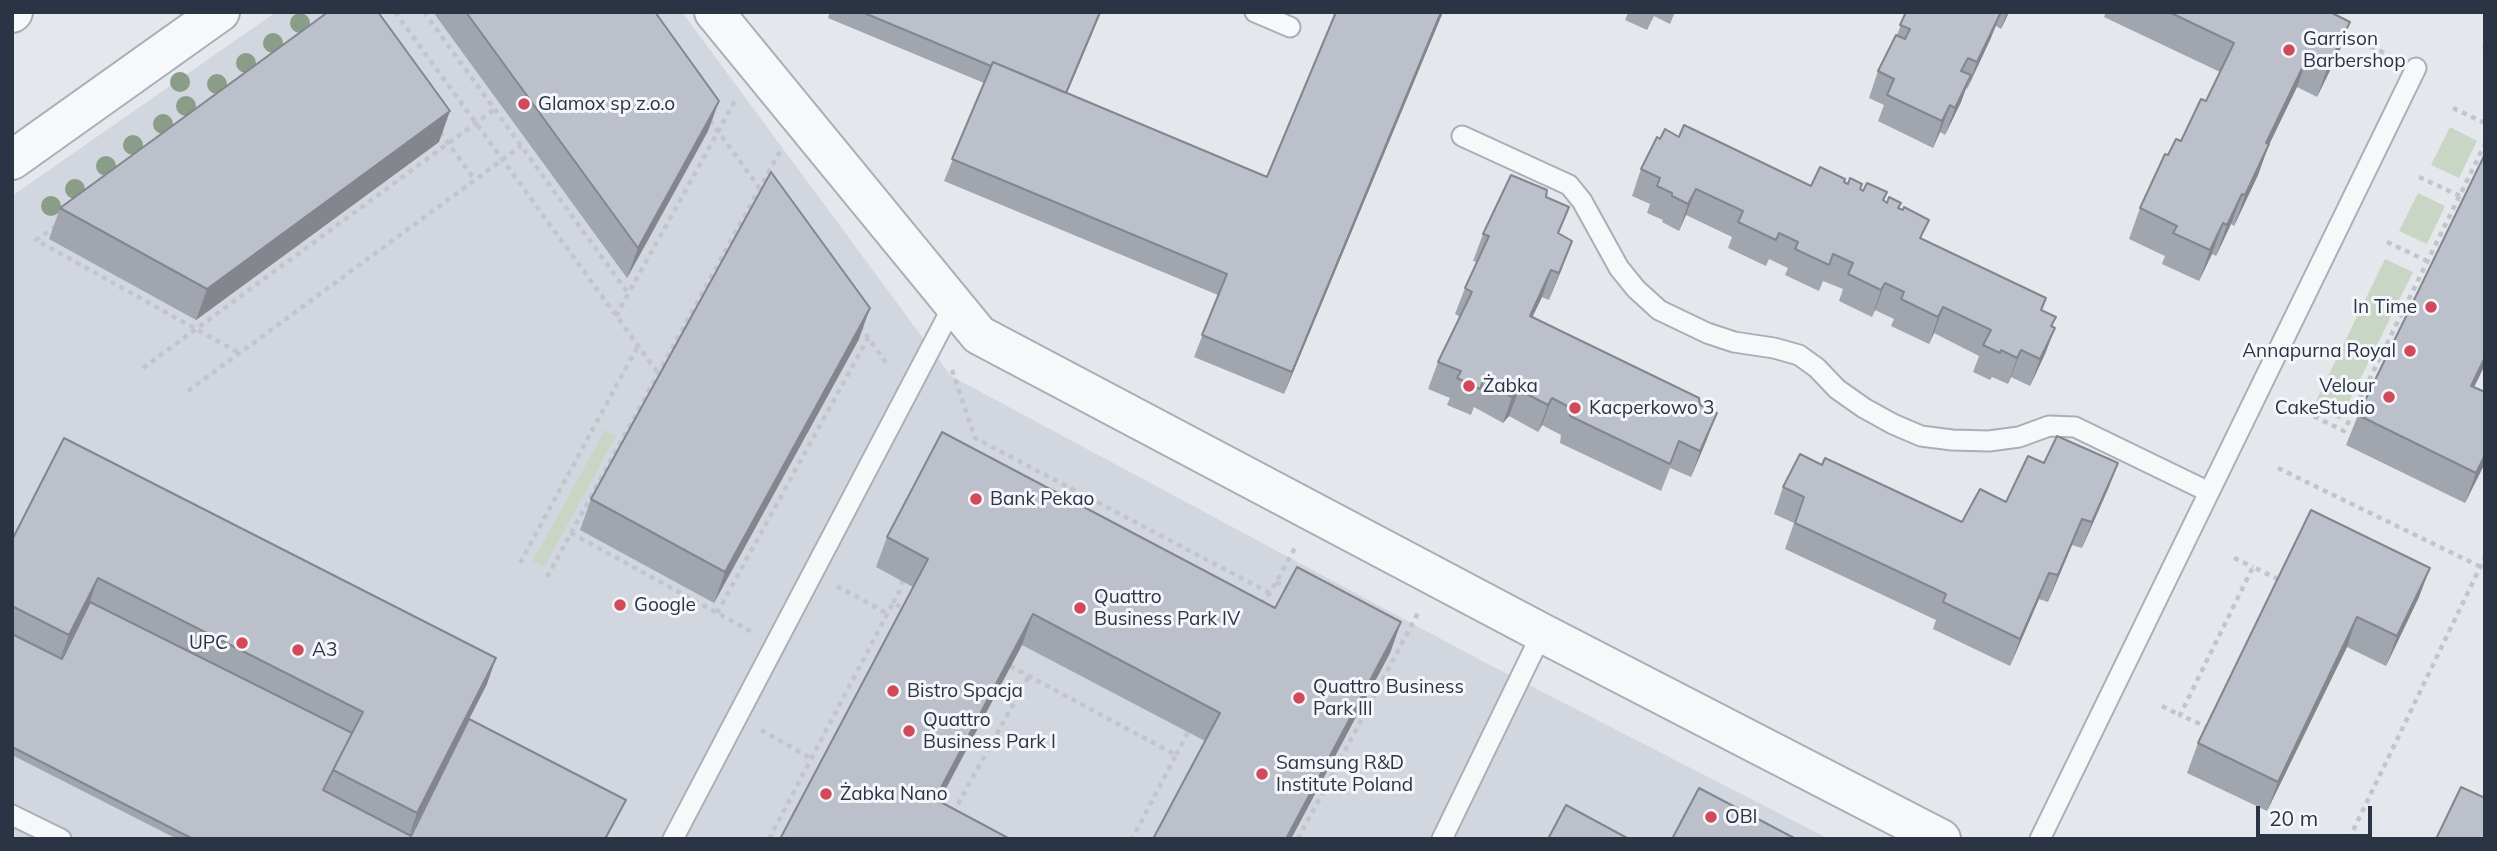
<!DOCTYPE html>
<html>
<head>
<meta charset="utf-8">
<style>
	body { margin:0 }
	#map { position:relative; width:2497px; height:851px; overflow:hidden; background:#e4e7ec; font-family:Mulish,sans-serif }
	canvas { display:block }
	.frame { position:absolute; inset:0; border:14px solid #2b3445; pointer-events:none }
	.scale { position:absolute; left:2256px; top:806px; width:116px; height:32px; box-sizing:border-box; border:4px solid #2b3445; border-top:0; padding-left:9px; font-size:21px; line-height:24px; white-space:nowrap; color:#2b3445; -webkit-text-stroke:5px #f4f6f9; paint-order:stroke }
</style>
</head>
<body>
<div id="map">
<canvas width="2497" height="851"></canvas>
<div class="frame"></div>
<div class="scale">20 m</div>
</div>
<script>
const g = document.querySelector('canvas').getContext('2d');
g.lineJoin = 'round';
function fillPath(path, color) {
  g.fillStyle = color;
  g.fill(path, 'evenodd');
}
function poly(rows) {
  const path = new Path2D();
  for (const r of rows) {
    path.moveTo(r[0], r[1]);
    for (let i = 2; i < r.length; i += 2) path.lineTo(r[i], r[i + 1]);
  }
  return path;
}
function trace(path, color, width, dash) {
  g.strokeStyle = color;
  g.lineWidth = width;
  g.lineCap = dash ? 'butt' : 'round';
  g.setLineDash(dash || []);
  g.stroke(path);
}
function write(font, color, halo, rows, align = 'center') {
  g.font = font + ' Mulish,sans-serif';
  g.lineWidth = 6;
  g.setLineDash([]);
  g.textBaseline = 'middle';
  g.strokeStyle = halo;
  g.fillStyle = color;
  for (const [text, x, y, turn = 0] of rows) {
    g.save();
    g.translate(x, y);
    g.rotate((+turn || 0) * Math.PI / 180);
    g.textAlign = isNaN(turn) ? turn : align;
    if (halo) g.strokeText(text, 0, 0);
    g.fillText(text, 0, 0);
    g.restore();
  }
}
fillPath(poly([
	[276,12,682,12,951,376,1482,661,1829,839,12,839,12,196]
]), '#d2d6de');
fillPath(poly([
	[2450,127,2477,141,2459,178,2431,165],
	[2418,193,2445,206,2427,244,2399,231],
	[2385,259,2413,272,2340,420,2313,407],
	[605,430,616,436,544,567,533,561]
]), '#c9d6c5');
const service = poly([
	[1255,12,1290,27],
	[1462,136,1569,185,1582,201,1619,268,1636,289,1659,310,1707,333,1734,342,1774,348,1799,355,1817,368,1837,389,1864,408,1893,424,1921,436,1952,440,1989,441,2019,437,2049,426,2075,427,2209,492],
	[12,815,61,839],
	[673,839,954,304],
	[1442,839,1542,633],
	[2040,839,2416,68]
]);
const minor = poly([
	[714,12,979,335,1542,633,1941,839],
	[12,160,220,12]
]);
const tertiary = poly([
	[12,13,13,12]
]);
trace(service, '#a9aeb7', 23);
trace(minor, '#a9aeb7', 42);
trace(tertiary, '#a9aeb7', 42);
trace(poly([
	[395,12,658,373],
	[424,12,628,293],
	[2343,34,2389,55],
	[2483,46,2485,47],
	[2453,108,2485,123],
	[710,120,760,189],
	[440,132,475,180],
	[2419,177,2460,196],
	[56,226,36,240,239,353],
	[2387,242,2427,261],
	[616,316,736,99],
	[860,326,889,367],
	[143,368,495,109],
	[952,370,975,438,1270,593],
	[188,391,521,146],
	[2305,412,2344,431,2485,144],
	[2278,468,2485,569],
	[571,533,752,632],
	[2234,558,2253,567],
	[520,563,638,346],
	[547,577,780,151],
	[1276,582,1291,590],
	[837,586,888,614],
	[893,603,901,588,903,578],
	[1261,604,1270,593,1295,548],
	[717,613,868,338],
	[1010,666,1176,755,1132,839],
	[2162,706,2180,715],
	[2209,728,2180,715,2253,567,2280,580],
	[761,730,812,759],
	[1176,755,1188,732],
	[953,813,1029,676],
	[769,839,893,603,905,609],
	[1298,839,1418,613],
	[2349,839,2485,557]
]), '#c2c5cb', 4.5, [5, 5]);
trace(service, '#f7f8fa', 19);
trace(minor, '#f7f8fa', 38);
trace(tertiary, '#f7f8fa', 38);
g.fillStyle = '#899d89';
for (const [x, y] of [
	[300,23],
	[273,43],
	[246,63],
	[180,82],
	[217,84],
	[186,106],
	[163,124],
	[133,145],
	[106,166],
	[75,189],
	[51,206]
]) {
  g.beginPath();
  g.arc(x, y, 10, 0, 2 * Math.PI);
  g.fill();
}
fillPath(poly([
	[433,12,655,12,719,101,708,131,627,278],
	[830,12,1101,12,1067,93,1267,177,1443,12,1284,394,1194,357,1218,295,944,181,984,83,828,18],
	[1626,12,1675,12,1670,24,1654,16,1647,30,1625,20,1628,13],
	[1906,12,2009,12,2001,29,1996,26,1990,40,1967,89,1966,88,1961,102,1945,135,1940,132,1933,148,1878,121,1884,105,1869,98,1878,71,1897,35],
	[2106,12,2330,12,2350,22,2339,52,2317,97,2297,87,2269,144,2258,175,2234,226,2231,224,2216,256,2212,254,2199,281,2162,264,2165,256,2129,239,2140,208,2168,155,2181,141,2206,101,2220,72,2104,17],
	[1679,137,1811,186,1844,182,1863,191,1887,192,1884,201,1887,203,1901,203,1899,208,1922,239,2041,310,2056,317,2052,327,2055,328,2045,354,2030,386,2011,377,2008,384,1992,377,1990,380,1973,372,1979,356,1934,333,1929,344,1891,326,1894,319,1875,310,1872,317,1839,301,1843,289,1823,281,1819,291,1785,275,1788,268,1769,259,1766,266,1728,248,1732,237,1686,215,1679,231,1662,222,1663,220,1647,213,1650,204,1632,196,1641,169,1660,139],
	[439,142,196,320,49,239,60,208],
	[1546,197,1559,234,1562,268,1549,300,1542,297,1532,317,1707,439,1691,477,1670,468,1661,491,1560,443,1561,435,1542,425,1538,432,1509,416,1503,423,1474,407,1471,415,1447,405,1450,398,1428,389,1438,362,1460,317,1455,314,1465,288,1477,262,1473,261,1483,234],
	[859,339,714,603,580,530,591,499],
	[2474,387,2485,392,2485,463,2465,503,2346,445,2358,415],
	[2044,463,2118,463,2108,489,2082,548,2072,545,2048,602,2039,599,2010,666,1933,629,1936,620,1785,549,1794,523,1774,514,1783,487,1822,465,1962,522,2006,502],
	[2311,510,2419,597,2386,666,2347,647,2267,811,2187,773,2198,743],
	[887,537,1275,608,1401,622,1390,653,1291,839,1153,839,1205,741,1022,645,939,801,780,839,913,587,876,567],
	[12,540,487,684,469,719,626,800,623,806,606,839,177,839,12,755],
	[89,604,62,659,61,658],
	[464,729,411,836,410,835]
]), '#a1a5ae');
fillPath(poly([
	[1100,12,1101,12,1058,114],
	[1441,12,1443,12,1284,394,1292,372],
	[2007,12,2009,12,2001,29],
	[2000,14,1990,40,1967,89,1977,62],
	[2350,22,2339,52,2317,97,2328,66],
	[2308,56,2297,87,2255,174,2266,143],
	[1971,75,1961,102,1945,135,1955,108],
	[719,101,708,131,627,278,638,248],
	[1950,105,1940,132,1933,148,1942,121],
	[450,111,439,142,196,320,207,289],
	[2269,144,2258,175,2234,226,2245,195],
	[1696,189,1686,215,1679,231,1688,204],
	[2242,194,2231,224,2216,256,2227,225],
	[2223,223,2212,254,2199,281,2210,250],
	[1572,241,1562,268,1549,300,1559,273],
	[1551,270,1542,297,1520,343,1530,316],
	[1885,283,1875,310,1872,317,1881,290],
	[1943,307,1934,333,1929,344,1938,317],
	[870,308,859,339,714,603,725,572],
	[2055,328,2045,354,2030,386,2040,359],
	[2021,350,2011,377,2008,384,2017,358],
	[2485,357,2485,365,2460,416,2471,386],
	[1519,390,1509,416,1503,423,1512,397],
	[1552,398,1542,425,1538,432,1548,405],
	[1717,413,1707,439,1691,477,1700,451],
	[2485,455,2485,463,2465,503,2476,473],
	[2118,463,2108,489,2082,548,2092,522],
	[2082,519,2072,545,2048,602,2058,575],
	[2430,568,2419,597,2386,666,2397,636],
	[2049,573,2039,599,2010,666,2020,639],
	[98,578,89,604,59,662,69,635],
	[1033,614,1022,645,924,830,935,799],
	[2357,617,2347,647,2267,811,2278,782],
	[1401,622,1390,653,1291,839,1286,839],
	[496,658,487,684,408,839,417,813]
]), '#83868d');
const building = poly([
	[328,12,378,12,450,111,207,289,60,208,328,12],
	[466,12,655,12,719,101,638,248,466,12],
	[862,12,1100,12,1066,93,993,62,991,66,862,12],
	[1336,12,1441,12,1292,372,1202,335,1227,274,952,159,993,62,1267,177,1336,12],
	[1906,12,1997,12,2000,14,1977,62,1968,58,1961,71,1971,75,1955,108,1950,105,1942,121,1887,95,1894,79,1878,71,1896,35,1905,39,1910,29,1900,25,1906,12],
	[2169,12,2330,12,2350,22,2328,66,2308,56,2266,143,2269,144,2245,195,2242,194,2227,225,2223,223,2210,250,2173,233,2177,226,2140,208,2165,154,2168,155,2176,139,2181,141,2201,99,2206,101,2234,43,2169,12],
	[1684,125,1811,186,1820,167,1845,179,1844,182,1848,184,1850,178,1862,184,1860,189,1863,191,1867,183,1887,192,1883,200,1887,203,1889,197,1901,203,1898,208,1903,210,1904,207,1929,220,1920,238,2046,298,2041,310,2056,317,2051,326,2055,328,2040,359,2021,350,2017,358,2001,350,2000,353,1983,345,1991,330,1943,307,1938,317,1901,299,1904,292,1885,283,1881,290,1848,274,1853,263,1833,254,1829,265,1795,249,1798,242,1779,233,1776,240,1738,222,1743,211,1696,189,1688,204,1672,196,1672,193,1657,186,1660,178,1641,169,1657,137,1660,139,1665,129,1679,137,1684,125],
	[2485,154,2485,357,2471,386,2485,392,2485,455,2476,473,2358,415,2485,154],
	[771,172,870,308,725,572,591,499,771,172],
	[1511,175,1547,190,1546,197,1569,207,1558,233,1572,241,1559,273,1551,270,1530,316,1699,398,1700,405,1717,413,1700,451,1679,441,1670,464,1570,416,1571,408,1552,398,1548,405,1519,390,1512,397,1483,381,1480,389,1457,378,1461,371,1438,362,1472,292,1465,288,1489,236,1483,234,1511,175],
	[942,432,1275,608,1297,567,1401,622,1286,839,1153,839,1220,713,1033,614,935,799,1010,839,780,839,928,559,887,537,942,432],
	[2057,436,2118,463,2092,522,2082,519,2058,575,2049,573,2020,639,1943,602,1946,594,1795,523,1804,497,1783,487,1800,454,1822,465,1825,458,1962,522,1980,489,2006,502,2028,456,2044,463,2057,436],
	[64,438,496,658,417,813,333,770,363,712,98,578,69,635,12,606,12,540,64,438],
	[2311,510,2430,568,2397,636,2357,617,2278,782,2198,743,2311,510],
	[90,602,352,733,323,790,411,836,469,719,626,800,605,839,193,839,12,747,12,634,62,659,90,602],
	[2461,787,2485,798,2485,839,2436,839,2461,787],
	[1699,788,1796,839,1672,839,1699,788],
	[1566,805,1629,839,1548,839,1566,805]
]);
fillPath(building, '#bbc0ca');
trace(building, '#83868d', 2);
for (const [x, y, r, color] of [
	[2289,50,7,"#d1495b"],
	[524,104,7,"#d1495b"],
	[2431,307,7,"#d1495b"],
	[2410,351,7,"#d1495b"],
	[1469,386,7,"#d1495b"],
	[2389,397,7,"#d1495b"],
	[1575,408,7,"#d1495b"],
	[976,499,7,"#d1495b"],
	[620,605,7,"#d1495b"],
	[1080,608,7,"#d1495b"],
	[242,643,7,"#d1495b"],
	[298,650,7,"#d1495b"],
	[893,691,7,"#d1495b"],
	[1299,698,7,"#d1495b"],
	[909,731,7,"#d1495b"],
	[1262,774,7,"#d1495b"],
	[826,794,7,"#d1495b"],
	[1711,817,7,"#d1495b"]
]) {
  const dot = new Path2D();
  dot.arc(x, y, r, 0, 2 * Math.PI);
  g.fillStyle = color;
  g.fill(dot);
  trace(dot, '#f4f6f9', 2.5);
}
write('19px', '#2b3445', '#f4f6f9', [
	["Garrison",2303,39],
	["Barbershop",2303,61],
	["Glamox sp z.o.o",538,104],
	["In Time",2417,307,"right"],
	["Annapurna Royal",2396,351,"right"],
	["Żabka",1483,386],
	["Velour",2375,386,"right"],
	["CakeStudio",2375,408,"right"],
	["Kacperkowo 3",1589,408],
	["Bank Pekao",990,499],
	["Quattro",1094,597],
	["Business Park IV",1094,619],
	["Google",634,605],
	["UPC",228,643,"right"],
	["A3",312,650],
	["Quattro Business",1313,687],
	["Park III",1313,709],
	["Bistro Spacja",907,691],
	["Quattro",923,720],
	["Business Park I",923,742],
	["Samsung R&D",1276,763],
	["Institute Poland",1276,785],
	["Żabka Nano",840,794],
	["OBI",1725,817]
], 'left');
</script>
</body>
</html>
